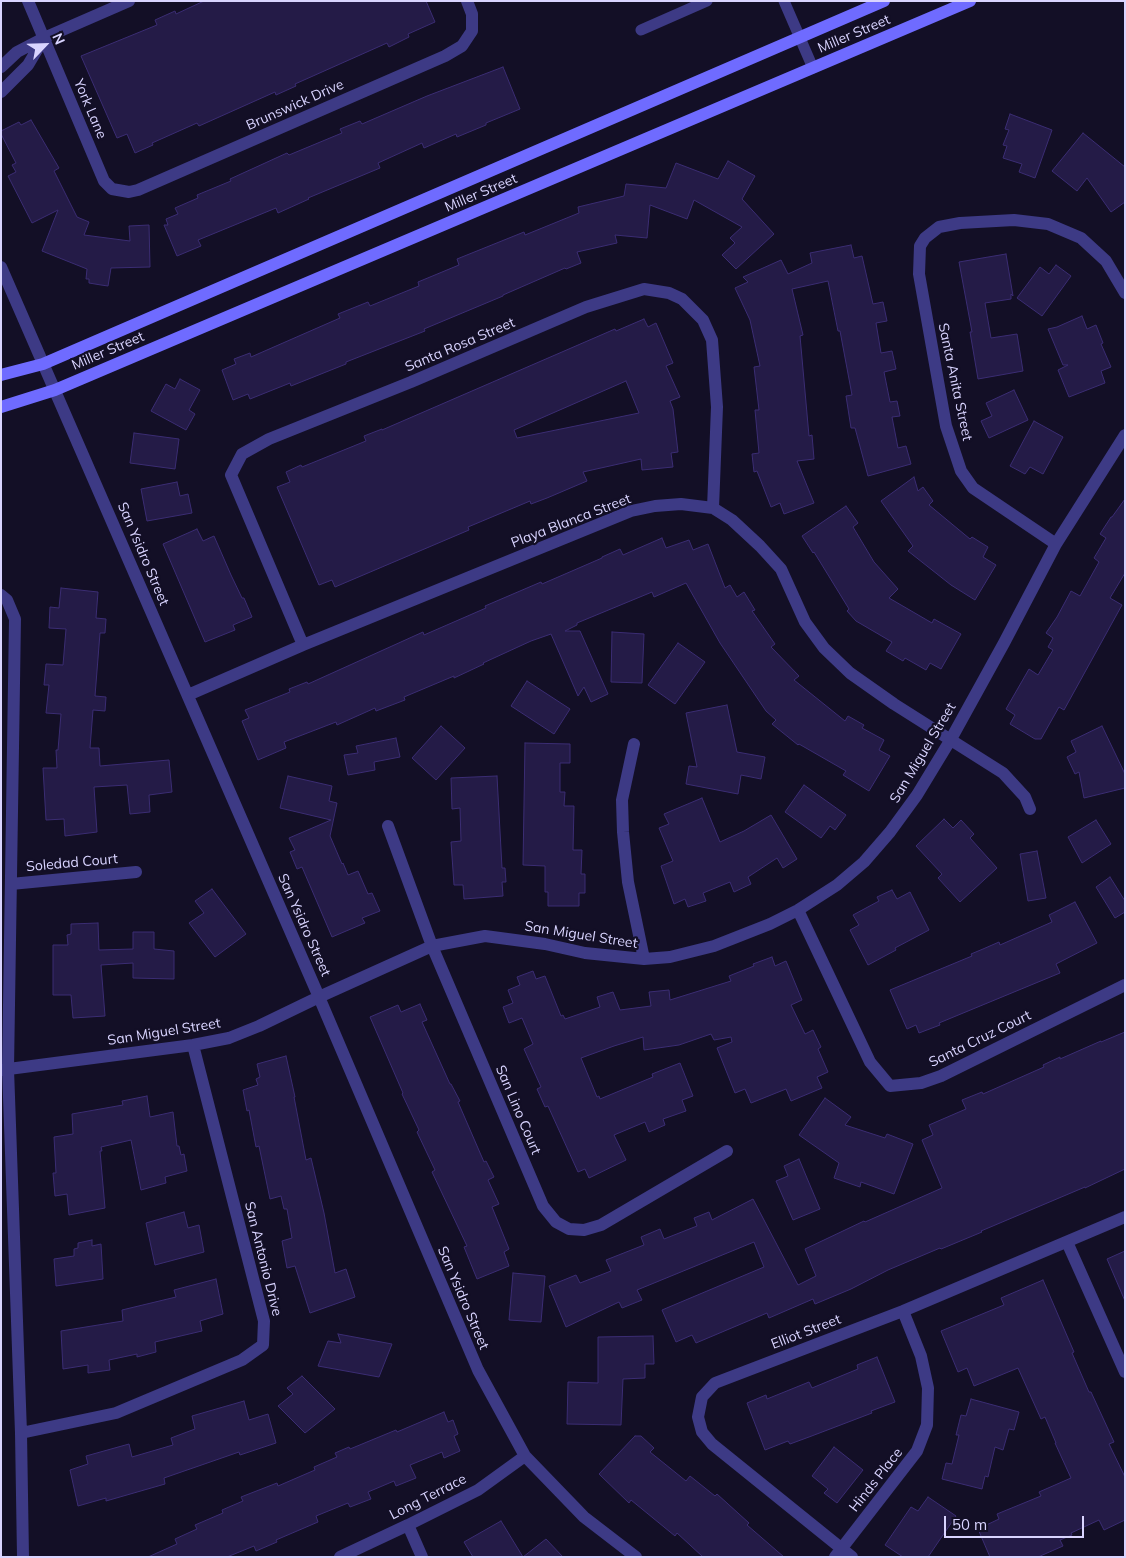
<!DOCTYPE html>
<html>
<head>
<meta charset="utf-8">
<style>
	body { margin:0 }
	#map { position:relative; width:1126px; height:1558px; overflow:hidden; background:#130f26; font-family:Mulish,sans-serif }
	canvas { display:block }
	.frame { position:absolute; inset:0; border:2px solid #d9d4ff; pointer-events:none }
	.north { position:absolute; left:20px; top:20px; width:50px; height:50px; -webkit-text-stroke:4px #130f26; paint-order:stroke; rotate:66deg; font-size:14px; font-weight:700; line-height:20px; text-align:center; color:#d9d4ff }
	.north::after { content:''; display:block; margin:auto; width:18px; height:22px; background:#d9d4ff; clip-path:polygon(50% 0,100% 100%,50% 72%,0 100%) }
	.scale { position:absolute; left:944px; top:1516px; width:140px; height:22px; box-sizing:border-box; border:2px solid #d9d4ff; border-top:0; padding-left:6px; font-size:15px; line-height:18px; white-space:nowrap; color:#d9d4ff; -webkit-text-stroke:4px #130f26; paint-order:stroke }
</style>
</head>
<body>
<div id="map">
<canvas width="1126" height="1558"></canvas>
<div class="frame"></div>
<div class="north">N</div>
<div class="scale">50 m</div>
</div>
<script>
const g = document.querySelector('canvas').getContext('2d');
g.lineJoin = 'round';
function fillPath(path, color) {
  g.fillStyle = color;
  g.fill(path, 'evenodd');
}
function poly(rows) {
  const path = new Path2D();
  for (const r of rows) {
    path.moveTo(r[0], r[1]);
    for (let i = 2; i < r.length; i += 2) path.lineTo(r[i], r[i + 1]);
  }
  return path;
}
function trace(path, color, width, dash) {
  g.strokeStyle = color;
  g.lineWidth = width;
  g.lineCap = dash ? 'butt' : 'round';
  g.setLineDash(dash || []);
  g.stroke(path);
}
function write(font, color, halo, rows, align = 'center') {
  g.font = font + ' Mulish,sans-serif';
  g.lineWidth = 4.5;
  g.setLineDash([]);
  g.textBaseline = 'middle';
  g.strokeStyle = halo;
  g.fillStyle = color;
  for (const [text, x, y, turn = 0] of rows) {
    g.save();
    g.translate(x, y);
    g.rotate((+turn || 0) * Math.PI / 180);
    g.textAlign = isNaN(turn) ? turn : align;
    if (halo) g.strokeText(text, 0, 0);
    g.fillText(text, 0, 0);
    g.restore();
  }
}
const building = poly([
	[204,1,426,1,435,22,408,34,409,37,389,47,387,43,295,84,296,86,276,95,275,92,199,126,197,123,152,143,153,145,135,153,127,134,117,138,81,56,157,25,155,20,175,11,176,14,204,1],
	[503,67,520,109,486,123,486,125,457,137,456,134,424,148,422,143,378,163,380,168,308,198,309,199,278,213,276,208,198,240,201,246,177,256,164,225,168,225,166,219,178,214,175,208,198,198,197,195,231,181,230,179,287,153,289,155,342,133,340,129,360,121,362,124,427,96,503,67],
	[1010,114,1052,130,1035,178,1019,172,1022,164,1003,158,1007,146,1003,145,1009,130,1005,129,1010,114],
	[31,120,59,168,54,171,77,217,89,222,84,235,130,241,129,226,149,225,150,267,111,268,108,286,101,285,89,283,89,279,86,279,87,269,42,251,58,210,32,223,8,176,16,172,12,165,16,163,1,134,1,131,19,122,21,125,31,120],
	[1083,133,1125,167,1125,202,1111,212,1087,178,1077,191,1052,171,1083,133],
	[728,161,755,176,742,199,774,234,736,269,722,255,735,243,730,238,742,227,694,200,687,219,650,205,647,238,615,235,617,243,577,252,581,263,566,269,565,268,503,295,503,296,424,329,425,331,346,362,346,364,291,386,290,383,250,399,248,394,233,400,222,370,236,364,234,359,250,353,251,357,340,318,338,314,368,302,370,306,419,286,418,282,459,265,457,259,524,232,525,235,579,213,578,207,624,196,626,184,666,188,676,163,718,179,728,161],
	[851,245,854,258,862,256,873,304,883,302,887,321,876,323,881,353,892,351,896,369,884,372,890,402,897,401,900,416,892,417,898,448,906,446,911,464,868,476,855,428,851,428,846,396,852,395,840,331,838,331,828,281,792,289,803,335,800,336,809,436,812,435,814,459,797,461,814,503,784,514,780,503,771,507,757,471,754,472,752,454,759,453,755,410,759,410,754,367,760,366,750,320,735,288,748,282,743,277,781,260,788,274,812,263,810,253,851,245],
	[1006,254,1013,296,1011,294,1011,299,985,303,991,338,1017,334,1023,371,978,379,970,332,972,332,959,262,1006,254],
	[1056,265,1071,276,1042,316,1017,298,1040,267,1049,274,1056,265],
	[1082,316,1087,329,1096,325,1103,343,1101,344,1111,367,1101,371,1105,383,1069,397,1058,370,1068,365,1063,365,1048,329,1057,327,1082,316],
	[644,319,648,327,656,323,673,363,666,366,680,397,670,401,673,409,678,452,671,453,673,467,642,470,641,459,583,472,587,481,547,498,531,504,530,501,468,527,469,530,335,587,332,580,319,585,277,487,290,482,286,472,301,465,302,467,366,441,364,436,382,429,382,430,615,329,616,331,644,319],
	[626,381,639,413,517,438,514,430,626,381],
	[180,379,200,390,189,410,195,414,186,430,151,411,166,384,175,389,180,379],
	[1014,390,1028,420,989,438,981,421,992,416,986,403,1014,390],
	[1034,421,1063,437,1043,474,1030,467,1025,474,1010,466,1034,421],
	[134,433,179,439,175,469,130,463,134,433],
	[914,477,918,491,923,487,933,501,929,505,970,539,972,537,988,547,983,557,996,565,975,600,951,585,908,551,913,546,881,501,914,477],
	[177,482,180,496,188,494,192,513,147,521,141,489,177,482],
	[1125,499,1125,573,1110,598,1122,605,1064,710,1059,707,1041,739,1035,739,1010,724,1015,715,1006,709,1029,669,1038,675,1053,650,1048,647,1053,638,1046,633,1057,617,1071,591,1080,596,1099,562,1094,558,1106,538,1100,534,1111,517,1112,517,1125,499],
	[846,506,858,523,853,527,874,562,898,589,889,598,932,623,934,619,961,634,941,669,930,663,926,670,905,658,903,661,886,651,892,642,856,621,847,611,849,609,814,552,813,553,802,536,846,506],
	[197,529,203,541,214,536,231,575,242,598,244,598,252,617,233,625,235,630,205,642,163,544,197,529],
	[662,538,666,548,689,540,693,550,708,544,725,588,730,585,737,597,744,592,755,610,752,611,775,644,771,647,799,676,794,680,845,721,848,716,864,725,862,728,884,740,879,750,890,756,869,791,843,775,846,771,799,744,798,745,772,724,776,720,766,711,720,643,686,583,654,597,652,592,577,623,577,625,565,631,580,631,608,694,591,702,584,687,578,696,551,634,531,641,483,663,484,664,454,678,454,676,404,697,405,700,376,711,375,708,337,725,336,722,284,742,286,748,258,760,242,721,249,718,245,710,290,692,289,689,307,682,308,684,423,632,424,635,486,608,485,606,541,582,542,584,602,558,602,557,620,549,623,555,662,538],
	[61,588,98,592,96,618,106,619,105,633,100,633,95,696,106,697,105,711,93,710,90,748,99,748,100,766,169,760,172,792,149,795,150,812,130,814,127,785,94,787,97,832,65,836,64,819,46,820,43,768,57,768,56,750,58,750,61,714,46,713,49,685,44,685,46,664,63,665,66,629,49,628,50,607,59,608,61,588],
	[612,632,644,634,642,683,611,682,612,632],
	[678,643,705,662,675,704,648,685,678,643],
	[527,681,570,709,554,734,511,706,527,681],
	[727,705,737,752,765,757,761,779,741,775,738,794,686,784,689,766,697,767,686,713,727,705],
	[441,726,465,748,436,780,412,758,441,726],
	[1102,726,1125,774,1125,788,1084,798,1079,772,1075,774,1067,757,1076,752,1071,741,1102,726],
	[396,738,400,757,374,762,375,770,348,775,344,755,358,753,356,746,396,738],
	[525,743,570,744,570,763,560,763,560,792,565,792,564,806,574,806,573,850,582,850,581,874,585,874,585,893,579,893,579,906,548,906,548,892,545,892,545,866,523,865,525,743],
	[288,776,332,786,329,801,337,803,330,836,342,864,343,863,348,875,358,871,368,894,372,893,380,911,362,918,365,923,332,937,302,867,297,869,290,852,295,850,289,838,331,820,280,808,288,776],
	[497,776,502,868,505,868,506,882,502,882,503,896,464,899,463,885,454,885,451,842,461,841,460,808,452,809,451,778,497,776],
	[804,785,846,815,835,830,830,826,821,838,785,812,804,785],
	[702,798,720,842,744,831,771,815,797,859,783,868,777,858,748,877,751,884,734,892,730,882,703,893,706,901,688,907,685,899,674,904,661,866,673,861,659,828,669,824,664,814,702,798],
	[944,819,953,828,961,820,974,834,970,838,997,868,960,902,938,878,942,874,916,846,944,819],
	[1096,820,1111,844,1082,863,1068,837,1096,820],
	[1037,851,1046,898,1028,901,1020,854,1037,851],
	[1110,877,1125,901,1125,912,1115,918,1096,887,1110,877],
	[212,889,246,934,215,957,189,923,204,913,195,901,212,889],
	[892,890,897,899,910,892,929,930,895,948,896,950,868,965,850,930,859,925,853,915,879,901,877,897,892,890],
	[1075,902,1097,943,1056,964,1060,973,939,1023,940,1025,919,1033,916,1025,907,1029,890,990,972,956,971,954,983,949,999,942,1000,945,1052,922,1049,915,1075,902],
	[98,923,99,950,133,949,133,932,154,932,154,949,174,951,174,979,133,978,133,963,101,965,105,1016,73,1018,71,995,53,995,53,945,68,945,67,935,71,934,71,924,98,923],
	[772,957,775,966,786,961,802,1000,791,1005,805,1034,813,1030,821,1047,818,1049,828,1072,817,1077,822,1088,791,1101,786,1089,751,1103,745,1089,735,1093,717,1048,732,1042,731,1037,714,1040,711,1034,679,1045,644,1050,643,1037,614,1046,581,1058,597,1097,599,1096,600,1099,653,1077,652,1074,680,1063,693,1096,682,1100,686,1111,663,1119,665,1125,649,1132,645,1122,614,1135,626,1160,589,1178,585,1169,578,1172,548,1106,545,1107,537,1089,541,1087,524,1049,533,1044,522,1018,509,1023,503,1007,513,1003,508,990,520,985,517,977,533,971,536,979,545,976,561,1016,563,1015,565,1019,600,1007,597,997,613,992,620,1010,651,1006,649,992,669,990,670,1000,731,981,729,976,754,966,753,964,772,957],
	[420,1004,427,1020,422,1022,450,1084,451,1084,460,1101,458,1102,484,1162,486,1161,494,1177,488,1180,499,1204,492,1207,509,1249,504,1252,509,1266,477,1279,464,1247,467,1246,432,1172,435,1170,417,1132,419,1130,402,1094,403,1093,370,1017,398,1005,401,1012,420,1004],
	[1125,1032,1125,1169,1085,1188,1085,1187,981,1231,982,1232,941,1249,940,1248,888,1270,851,1289,815,1304,813,1299,769,1318,767,1313,696,1343,692,1335,676,1342,662,1310,764,1267,754,1242,637,1290,642,1300,622,1308,619,1302,566,1327,549,1286,576,1275,580,1283,611,1271,606,1260,644,1245,641,1237,660,1229,664,1239,697,1226,694,1218,709,1212,712,1220,753,1199,798,1285,816,1276,805,1249,864,1221,865,1222,942,1188,922,1140,933,1135,929,1125,966,1109,962,1100,982,1092,983,1094,1044,1067,1043,1065,1060,1057,1060,1059,1101,1041,1101,1042,1125,1032],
	[286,1056,295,1097,294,1097,306,1160,311,1158,324,1213,335,1273,346,1269,355,1297,310,1313,295,1266,287,1268,282,1241,292,1238,287,1209,284,1209,281,1196,270,1199,259,1146,256,1147,249,1110,247,1111,243,1090,258,1085,256,1079,260,1077,257,1064,286,1056],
	[147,1096,150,1117,173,1112,177,1146,179,1146,181,1155,184,1154,187,1171,165,1177,166,1183,141,1190,131,1140,101,1147,102,1151,100,1151,105,1208,69,1215,67,1194,55,1196,53,1173,56,1173,54,1137,73,1134,72,1114,123,1105,122,1101,147,1096],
	[825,1098,851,1117,845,1125,885,1138,887,1134,913,1144,894,1194,861,1182,860,1187,834,1178,839,1163,799,1135,825,1098],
	[799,1159,820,1209,793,1220,776,1181,788,1176,784,1166,799,1159],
	[184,1212,188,1228,199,1225,204,1252,155,1265,146,1223,184,1212],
	[92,1240,92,1246,101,1244,103,1279,56,1286,54,1259,74,1256,74,1249,78,1248,78,1243,92,1240],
	[1125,1251,1125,1301,1107,1259,1125,1251],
	[513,1273,545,1276,541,1322,509,1320,513,1273],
	[216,1279,223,1314,200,1321,202,1331,155,1342,156,1352,137,1357,137,1354,109,1360,110,1370,88,1373,88,1365,63,1369,61,1331,123,1321,122,1310,176,1297,174,1290,216,1279],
	[1043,1280,1074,1352,1072,1353,1089,1392,1091,1392,1114,1442,1109,1444,1125,1477,1125,1520,1104,1530,1099,1520,1071,1533,1072,1535,1060,1540,1063,1546,1038,1557,990,1557,978,1529,999,1519,997,1514,1041,1496,1039,1492,1071,1478,1055,1443,1056,1443,1045,1417,1041,1419,1018,1368,974,1386,967,1368,958,1372,941,1331,1004,1305,1001,1298,1043,1280],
	[338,1334,392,1344,379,1377,318,1366,328,1341,341,1343,338,1334],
	[653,1336,654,1364,645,1364,645,1378,623,1379,621,1425,567,1424,568,1382,598,1383,598,1337,653,1336],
	[877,1357,895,1402,871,1411,872,1413,809,1437,790,1444,788,1441,765,1450,747,1403,766,1395,767,1399,809,1382,812,1388,858,1369,857,1365,877,1357],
	[302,1376,335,1409,305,1433,278,1406,293,1394,287,1388,302,1376],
	[971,1399,1019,1412,1014,1430,1009,1429,1003,1450,995,1447,988,1477,985,1476,982,1489,942,1479,946,1463,952,1464,959,1435,956,1435,961,1415,966,1416,971,1399],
	[244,1401,249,1420,268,1414,276,1443,240,1455,239,1452,164,1478,165,1484,106,1501,106,1498,78,1506,70,1470,88,1464,86,1456,129,1444,132,1457,173,1445,171,1438,195,1429,192,1416,244,1401],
	[444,1412,448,1422,453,1420,458,1434,454,1436,460,1451,444,1458,442,1452,410,1465,416,1478,396,1486,394,1481,368,1492,371,1499,350,1507,348,1503,316,1516,318,1522,276,1540,277,1542,256,1551,254,1546,227,1557,148,1557,177,1544,175,1539,197,1529,195,1525,223,1513,222,1510,243,1501,241,1497,277,1483,278,1486,315,1470,314,1467,337,1457,335,1453,349,1447,350,1449,396,1430,397,1432,444,1412],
	[635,1436,641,1436,654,1448,650,1452,686,1481,690,1476,715,1496,717,1494,749,1523,747,1525,784,1557,703,1557,677,1533,675,1536,631,1500,629,1503,599,1474,635,1436],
	[834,1447,863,1470,837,1503,824,1493,828,1489,812,1476,834,1447],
	[928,1497,956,1516,928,1557,903,1557,885,1545,911,1507,918,1511,928,1497],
	[501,1521,523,1557,546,1539,563,1557,473,1557,464,1542,501,1521]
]);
fillPath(building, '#241b47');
trace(building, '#3b2d73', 1);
trace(poly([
	[784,1,813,68],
	[641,30,707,1]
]), '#3d3a85', 11);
trace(poly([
	[28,1,104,181,112,189,129,192,138,190,445,56,462,46,472,31,472,14,467,1],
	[1,67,17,52,44,38,129,1],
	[1,92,28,65,44,38],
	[1,267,319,997,478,1370,525,1456,584,1517,636,1557],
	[1056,544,973,488,961,471,946,426,919,274,920,246,925,238,939,227,960,223,1014,220,1048,224,1081,238,1106,261,1125,293],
	[1,595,7,600,15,619,8,1069,21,1433,23,1557],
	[303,645,231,475,242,454,269,439,411,382,586,307,644,289,669,293,682,299,703,320,712,340,717,407,713,508],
	[188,695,303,645,631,511,655,506,681,504,713,508,732,520,760,546,781,569,805,622,824,648,850,673,894,704,1003,773,1025,797,1030,809],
	[634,744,622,800,623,832,628,882,644,959],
	[388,826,432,946,543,1206,556,1222,569,1229,584,1230,601,1225,727,1151],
	[11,884,136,872],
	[798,910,870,1062,890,1086,921,1083,941,1076,1125,985],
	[1,1070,193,1045,229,1038,259,1026,319,997,432,946,485,936,545,944,585,953,644,959,670,957,714,946,770,924,798,910,837,885,864,862,890,832,917,795,951,739,1004,643,1056,544,1125,435],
	[1067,1242,1125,1372],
	[21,1433,116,1413,242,1360,263,1345,264,1321,193,1045],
	[408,1525,422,1557],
	[340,1557,408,1525,478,1490,525,1456],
	[835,1557,917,1451,927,1425,928,1388,921,1356,903,1311],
	[852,1557,712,1444,702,1432,698,1417,702,1397,715,1383,903,1311,1125,1217]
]), '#3d3a85', 12);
trace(poly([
	[1,375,43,364,884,1],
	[1,407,55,390,970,1]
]), '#6f6bff', 12);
write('14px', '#d9d4ff', '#130f26', [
	["Miller Street",854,34,-23],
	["Brunswick Drive",295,105,-24],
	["York Lane",90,109,67],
	["Miller Street",481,193,-23],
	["Santa Rosa Street",460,345,-23],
	["Miller Street",108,351,-23],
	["Santa Anita Street",955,382,78],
	["Playa Blanca Street",571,521,-21],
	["San Ysidro Street",143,554,67],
	["San Miguel Street",923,753,-59],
	["Soledad Court",72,863,-5],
	["San Ysidro Street",304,925,66],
	["San Miguel Street",581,935,9],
	["San Miguel Street",164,1032,-9],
	["Santa Cruz Court",980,1039,-26],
	["San Lino Court",518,1110,67],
	["San Antonio Drive",263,1259,76],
	["San Ysidro Street",463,1298,67],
	["Elliot Street",806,1332,-21],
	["Hinds Place",876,1480,-52],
	["Long Terrace",428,1497,-27]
]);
</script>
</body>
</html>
